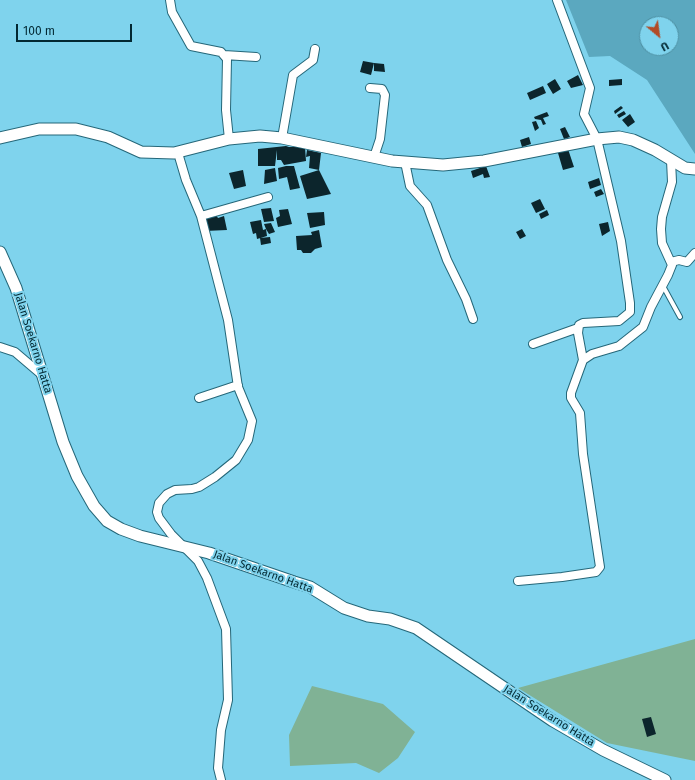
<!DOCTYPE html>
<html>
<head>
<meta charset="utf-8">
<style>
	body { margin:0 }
	#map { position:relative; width:695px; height:780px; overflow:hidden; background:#7fd3ed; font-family:"Fira Sans",sans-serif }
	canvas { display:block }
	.north { position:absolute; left:639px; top:16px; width:40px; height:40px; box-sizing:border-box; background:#7fd3ed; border:1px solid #4d8fa2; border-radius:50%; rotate:151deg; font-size:11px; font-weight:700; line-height:16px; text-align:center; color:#022832 }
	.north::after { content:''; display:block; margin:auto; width:14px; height:18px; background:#b24b26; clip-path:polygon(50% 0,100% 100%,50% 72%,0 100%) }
	.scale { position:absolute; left:16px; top:24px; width:116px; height:18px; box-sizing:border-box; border:2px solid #022832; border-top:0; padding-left:5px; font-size:12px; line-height:14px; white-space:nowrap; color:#022832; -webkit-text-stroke:3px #7fd3ed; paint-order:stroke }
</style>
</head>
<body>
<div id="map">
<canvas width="695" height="780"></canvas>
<div class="north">U</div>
<div class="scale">100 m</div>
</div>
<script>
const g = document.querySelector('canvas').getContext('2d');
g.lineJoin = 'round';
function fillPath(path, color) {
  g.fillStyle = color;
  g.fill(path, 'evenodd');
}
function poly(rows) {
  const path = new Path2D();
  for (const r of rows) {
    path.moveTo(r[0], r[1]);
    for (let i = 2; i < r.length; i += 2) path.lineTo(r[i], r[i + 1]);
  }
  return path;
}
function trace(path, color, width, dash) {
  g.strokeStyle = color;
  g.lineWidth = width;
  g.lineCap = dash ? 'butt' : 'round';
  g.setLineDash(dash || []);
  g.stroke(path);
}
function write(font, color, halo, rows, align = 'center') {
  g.font = font + ' "Fira Sans",sans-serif';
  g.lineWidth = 4;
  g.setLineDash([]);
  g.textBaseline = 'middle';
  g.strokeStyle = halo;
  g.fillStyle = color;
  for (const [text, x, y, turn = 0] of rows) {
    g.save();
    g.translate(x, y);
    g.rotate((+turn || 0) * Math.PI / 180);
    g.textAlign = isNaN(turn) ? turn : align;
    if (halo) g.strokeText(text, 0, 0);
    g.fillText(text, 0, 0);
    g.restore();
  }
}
fillPath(poly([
	[695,639,695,761,607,743,518,688],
	[312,686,383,704,415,732,398,758,379,773,356,763,290,766,289,735]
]), '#80b295');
fillPath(poly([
	[566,0,695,0,695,154,647,80,610,56,589,57],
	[647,24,671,24,671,48,647,48]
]), '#5ba8bf');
fillPath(poly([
	[363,61,374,63,371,75,360,72],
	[374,63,384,64,385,72,374,71],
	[578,75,583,85,571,88,567,81],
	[555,79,561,89,553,94,547,84],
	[622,79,622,85,609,86,609,80],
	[543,86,546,93,530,100,527,93],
	[621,106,623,108,615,114,614,111],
	[624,111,626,114,619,118,617,115],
	[547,112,549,116,543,118,546,124,543,125,541,120,535,119,534,117],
	[630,114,635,122,628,127,622,120],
	[536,121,539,128,535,131,532,122],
	[565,127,570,137,564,139,560,129],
	[529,137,531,144,522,147,520,140],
	[286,146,289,147,305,147,306,161,284,165,281,160,277,160,277,150,275,166,258,166,258,149],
	[568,149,574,167,563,170,558,153],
	[307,150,321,153,319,170,309,168,310,156,306,157],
	[286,166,294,166,300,188,290,190,287,177,279,179,278,168],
	[486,166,490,177,484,178,483,174,473,178,471,171],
	[275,168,277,181,264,184,265,170],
	[243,170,246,186,234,189,229,173],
	[319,170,331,194,307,199,300,176],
	[599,178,601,185,590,189,588,182],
	[601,189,604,194,596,197,594,192],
	[540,199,545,209,536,213,531,203],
	[271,208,274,221,264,222,261,209],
	[288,209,292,224,278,227,276,218,280,216,279,210],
	[547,210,549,215,541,219,539,214],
	[324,212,325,225,310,228,307,213],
	[216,215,218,218,224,216,227,230,205,231,205,218],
	[261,220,263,230,266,229,264,224,271,223,275,232,269,234,266,229,267,236,257,239,256,233,253,234,250,222],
	[608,222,610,231,602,236,599,224],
	[522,229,526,236,520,239,516,232],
	[319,230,322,247,315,249,311,253,303,253,301,250,297,250,296,236,312,235,311,232],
	[270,237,271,243,261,245,260,238],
	[651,717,656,734,647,737,642,719]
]), '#0c252c');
const service = poly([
	[663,286,680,317]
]);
const minor = poly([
	[170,0,172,12,191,46,221,52,227,59,226,110,229,139],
	[557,0,590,88,584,114,597,139,621,241,630,303,630,312,619,321,583,323,579,325,578,333,583,360],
	[224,55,256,57],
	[370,88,382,89,385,95,380,139,374,157],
	[282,138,293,75,313,60,315,49],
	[178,153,186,180,201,216,228,320,238,387,252,421,248,440,236,460,215,477,199,487,192,489,175,490,167,494,159,503,157,512,159,518,171,534,198,561,207,578,226,629,228,700,221,730,218,768,221,780],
	[405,162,410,186,427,205,447,260,466,299,473,319],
	[201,216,268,197],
	[671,262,679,260,687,262,695,253],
	[533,344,578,328],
	[0,347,15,352,42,375],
	[199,398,238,385],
	[518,581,562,577,596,572,600,567,583,454,580,413,571,398,571,393,583,360,592,354,619,346,643,327,651,307,668,275,672,265,662,243,661,229,662,217,672,182,671,160]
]);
const tertiary = poly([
	[0,138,39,129,76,129,108,137,141,152,174,153,229,139,260,136,282,138,392,161,443,165,484,161,597,139,619,137,633,140,655,150,685,168,695,169],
	[0,252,16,288,63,442,77,476,94,506,107,521,121,529,140,536,209,553,294,582,310,587,344,608,368,616,390,619,416,628,553,721,603,750,665,780]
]);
trace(service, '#256779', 6);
trace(minor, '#256779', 10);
trace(tertiary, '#256779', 13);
trace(service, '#fff', 4);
trace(minor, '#fff', 8);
trace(tertiary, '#fff', 11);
write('11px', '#022832', '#7fd3ed', [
	["Jalan Soekarno Hatta",33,343,73],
	["Jalan Soekarno Hatta",263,572,20],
	["Jalan Soekarno Hatta",549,716,32]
]);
</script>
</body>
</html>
